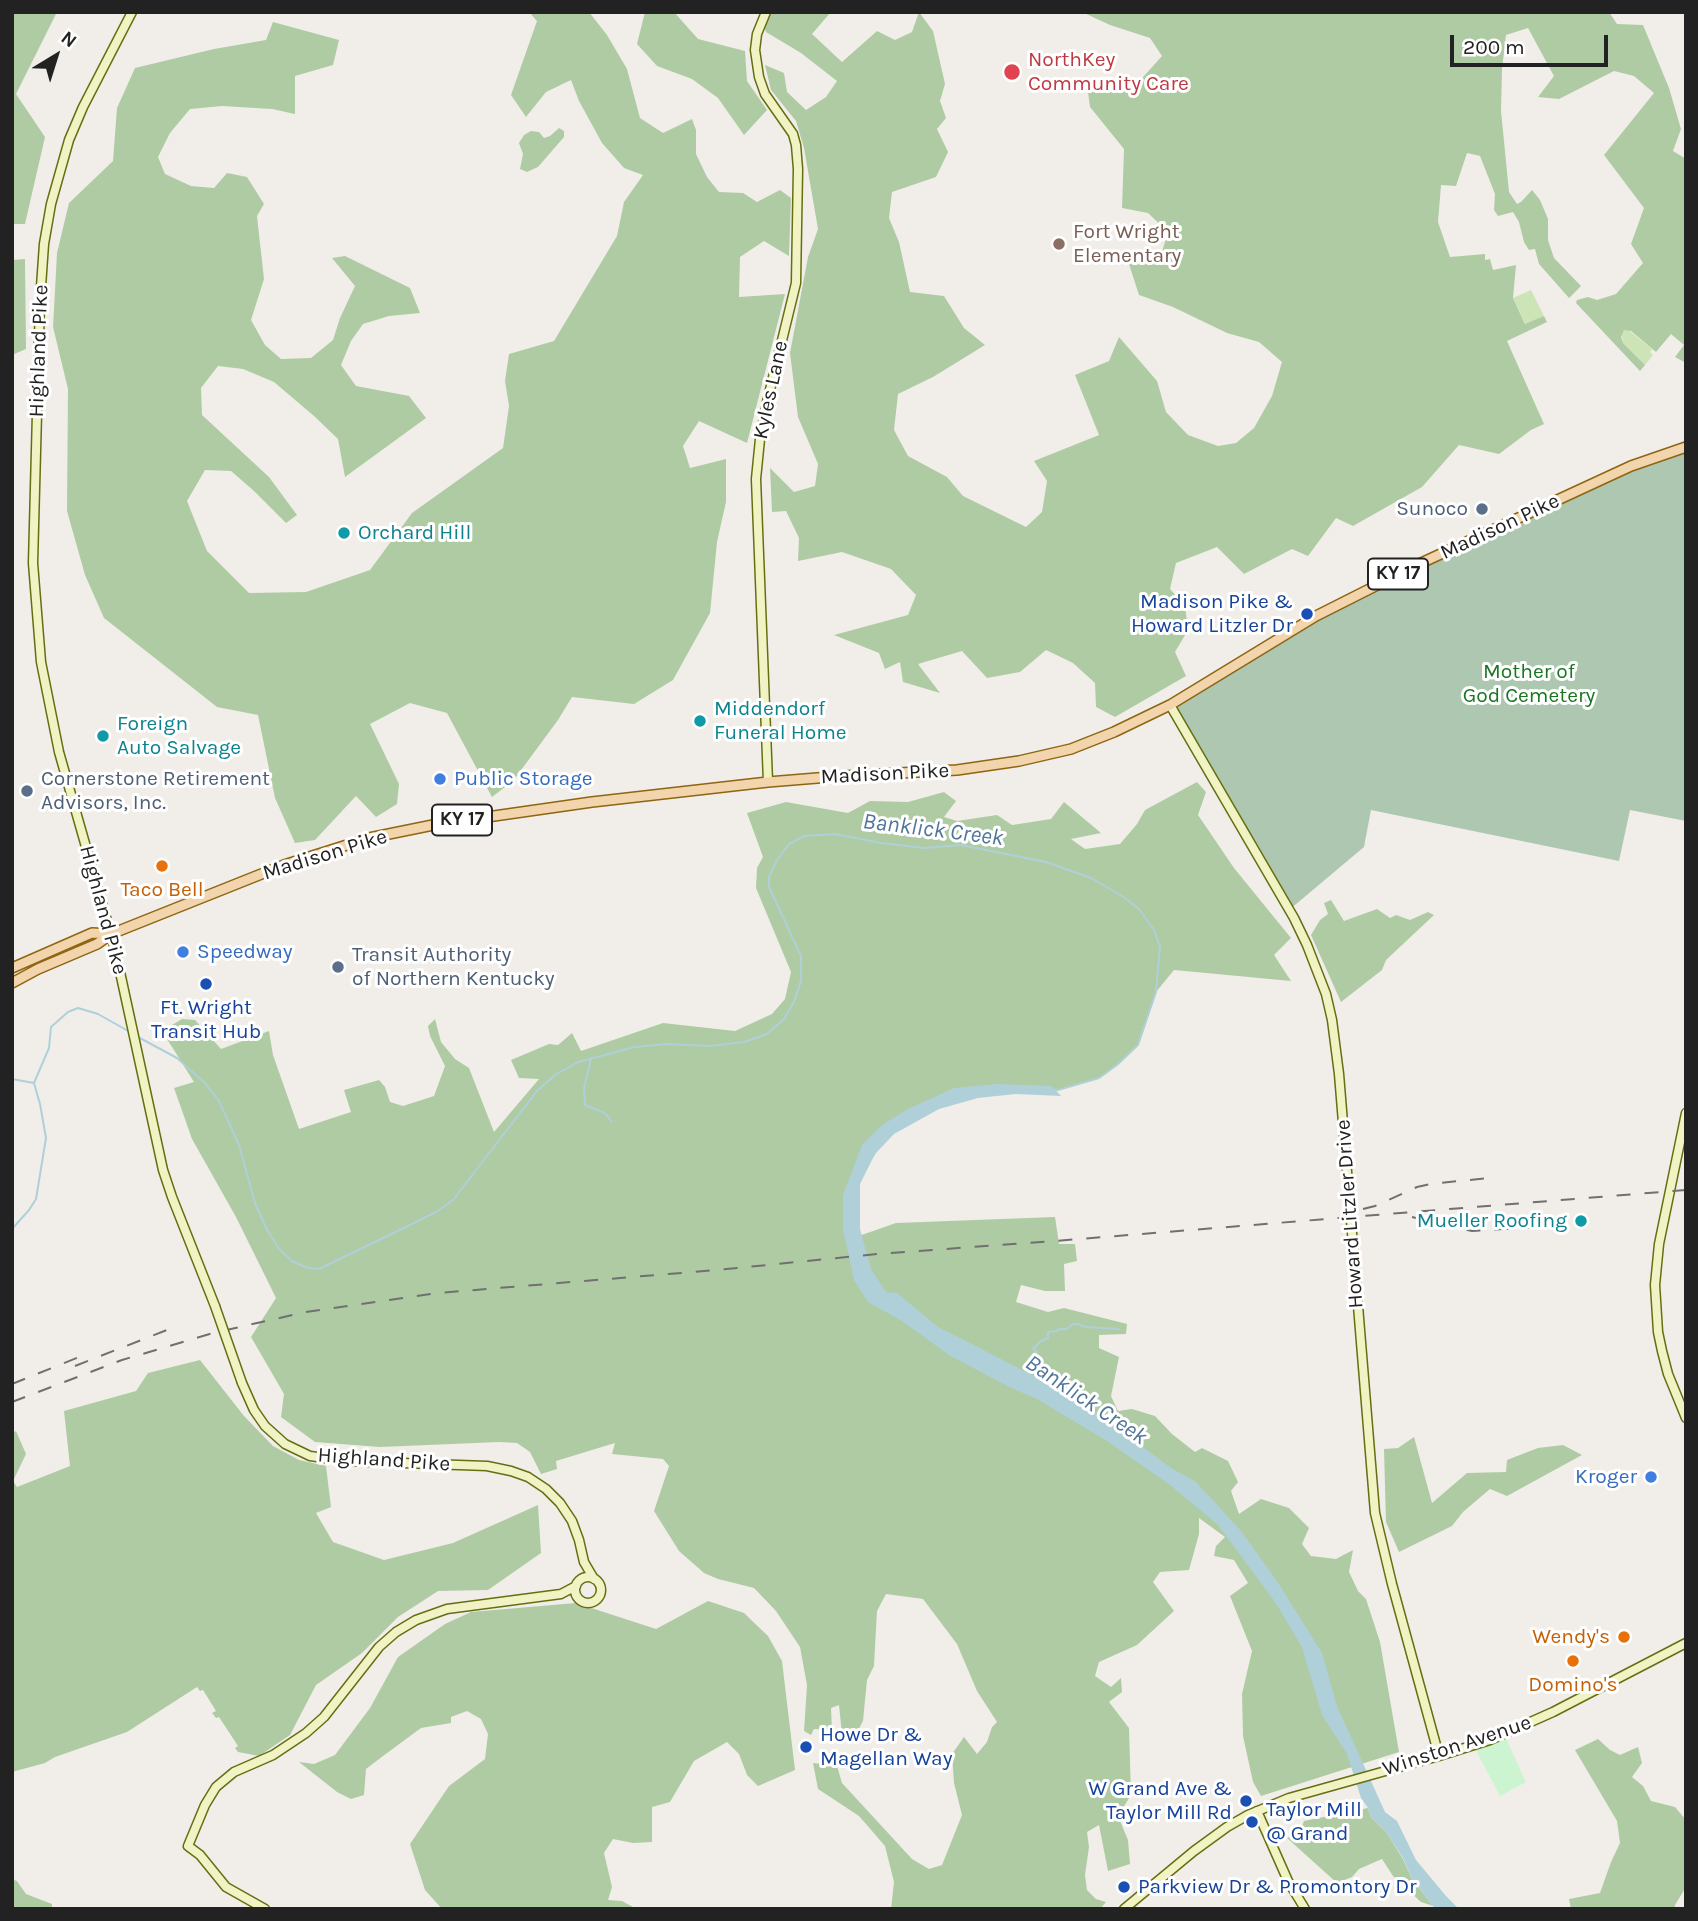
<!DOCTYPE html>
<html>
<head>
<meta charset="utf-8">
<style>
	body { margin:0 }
	#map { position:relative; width:1698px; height:1921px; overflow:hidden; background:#f1eeea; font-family:Karla,sans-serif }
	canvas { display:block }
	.frame { position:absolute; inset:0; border:14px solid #222; pointer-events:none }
	.north { position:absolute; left:21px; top:21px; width:70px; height:70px; -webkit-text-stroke:5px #fff; paint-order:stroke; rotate:38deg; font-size:19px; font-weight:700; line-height:28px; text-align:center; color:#222 }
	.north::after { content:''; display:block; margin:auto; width:24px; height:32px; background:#222; clip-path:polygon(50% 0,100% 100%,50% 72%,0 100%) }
	.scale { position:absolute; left:1450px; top:35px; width:158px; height:32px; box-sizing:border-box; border:4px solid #222; border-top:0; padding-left:9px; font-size:21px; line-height:24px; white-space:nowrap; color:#222; -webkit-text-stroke:5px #fff; paint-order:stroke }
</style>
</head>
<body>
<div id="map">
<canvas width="1698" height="1921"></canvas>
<div class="frame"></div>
<div class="north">N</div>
<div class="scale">200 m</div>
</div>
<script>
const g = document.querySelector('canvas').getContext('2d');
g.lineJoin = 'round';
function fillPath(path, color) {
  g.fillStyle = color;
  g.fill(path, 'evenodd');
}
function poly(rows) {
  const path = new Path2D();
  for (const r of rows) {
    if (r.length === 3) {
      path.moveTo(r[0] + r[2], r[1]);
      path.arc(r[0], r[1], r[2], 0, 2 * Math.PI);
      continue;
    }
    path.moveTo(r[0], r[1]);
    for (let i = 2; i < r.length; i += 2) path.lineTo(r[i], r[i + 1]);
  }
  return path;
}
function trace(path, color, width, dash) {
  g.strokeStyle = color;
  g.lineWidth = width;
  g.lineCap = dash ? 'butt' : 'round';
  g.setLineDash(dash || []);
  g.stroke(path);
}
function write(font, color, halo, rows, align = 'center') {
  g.font = font + ' Karla,sans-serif';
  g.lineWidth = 6;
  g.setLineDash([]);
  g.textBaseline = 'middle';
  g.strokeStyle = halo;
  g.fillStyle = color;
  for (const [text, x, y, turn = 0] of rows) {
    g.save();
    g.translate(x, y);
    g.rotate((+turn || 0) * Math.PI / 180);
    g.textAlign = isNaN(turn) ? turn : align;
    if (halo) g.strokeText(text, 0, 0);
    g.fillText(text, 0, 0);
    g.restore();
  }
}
fillPath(poly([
	[1531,290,1544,316,1526,325,1513,298],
	[1627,329,1652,349,1650,352,1653,355,1645,365,1623,343,1621,332]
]), '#cde4b6');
fillPath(poly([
	[12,12,57,12,16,94,45,137,25,224,12,224],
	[529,12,589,12,607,35,627,69,640,118,663,133,692,119,696,130,696,154,707,177,719,192,743,193,757,202,780,190,791,198,789,256,764,241,740,257,739,297,785,294,747,443,699,421,683,446,690,468,726,459,726,502,717,542,710,613,673,680,634,704,572,697,558,720,513,781,492,797,447,713,410,703,370,724,399,784,397,804,376,817,356,796,315,840,295,843,275,798,258,715,217,707,104,618,85,575,67,511,68,389,53,327,57,253,69,203,113,161,117,108,135,68,214,49,266,40,273,22,339,40,333,65,295,76,295,114,272,109,222,106,190,109,170,133,158,157,165,174,191,186,214,188,227,173,247,177,264,204,257,216,264,279,251,320,265,345,281,359,311,358,333,340,340,318,355,286,332,258,345,256,410,288,420,313,389,316,363,324,351,341,341,365,356,386,409,396,426,418,345,477,338,439,314,416,274,382,243,369,218,366,201,388,202,415,269,477,297,515,286,523,254,491,231,471,205,470,187,501,207,551,249,593,306,592,370,570,412,513,503,448,509,406,505,381,509,354,554,341,617,236,624,202,643,175,624,168,602,143,579,101,571,80,546,92,526,117,511,95,537,21],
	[645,12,674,12,698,39,745,51,747,81,767,110,744,135,718,98,692,79,657,66,637,44],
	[759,12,831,12,812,34,842,62,877,31,895,40,912,32,919,12,933,31,945,84,940,101,946,118,937,129,948,152,936,177,892,192,889,218,899,242,910,292,944,296,964,328,985,345,933,377,898,394,894,430,908,456,947,477,963,496,1026,527,1042,512,1047,481,1034,461,1099,435,1075,375,1109,361,1119,337,1157,381,1166,412,1188,435,1218,446,1236,443,1254,428,1272,396,1282,362,1259,342,1227,333,1173,307,1139,295,1128,261,1161,255,1168,232,1148,213,1122,208,1124,149,1090,107,1087,85,1114,84,1135,86,1162,56,1150,38,1110,25,1082,12,1609,12,1617,24,1643,25,1669,88,1681,129,1673,151,1686,159,1686,363,1675,357,1684,345,1671,334,1656,352,1631,331,1624,330,1621,337,1623,343,1645,365,1640,371,1576,303,1577,300,1588,297,1597,300,1616,294,1643,263,1631,244,1644,208,1604,155,1654,93,1634,76,1614,71,1559,99,1538,97,1554,76,1528,28,1506,35,1502,69,1501,111,1509,192,1517,204,1521,202,1532,190,1540,200,1548,219,1548,240,1554,258,1581,286,1569,298,1539,264,1535,249,1529,250,1524,242,1519,222,1513,212,1498,216,1494,210,1495,194,1480,156,1467,153,1456,186,1441,185,1438,222,1450,257,1485,254,1485,260,1490,259,1493,270,1516,265,1513,298,1525,324,1544,316,1547,322,1507,341,1544,424,1531,430,1499,454,1459,445,1422,487,1353,526,1336,518,1308,556,1292,549,1244,574,1217,547,1176,563,1170,589,1185,606,1188,630,1175,652,1186,676,1115,717,1096,707,1095,683,1073,663,1046,650,1020,672,987,678,962,651,918,664,940,693,903,682,900,662,885,669,879,653,834,635,908,615,916,595,891,569,842,552,798,561,799,538,786,511,772,512,770,468,794,492,815,486,818,464,798,417,790,353,808,257,818,229,804,148,796,121,771,90,765,65,784,73,787,92,806,110,826,97,837,81,801,53,766,32],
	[559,128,564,131,564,137,538,167,527,172,520,169,523,154,519,143,524,135,531,131,539,132,544,138,550,136],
	[25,259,26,349,12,355,12,260],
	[1197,782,1206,792,1198,815,1234,868,1291,938,1274,955,1291,981,1174,970,1156,992,1138,1045,1117,1065,1099,1078,1058,1090,1030,1089,959,1097,893,1127,855,1185,853,1238,896,1223,1055,1217,1059,1244,1075,1244,1077,1261,1064,1264,1065,1291,1045,1291,1021,1285,1016,1302,1048,1312,1064,1308,1127,1324,1126,1334,1099,1335,1099,1348,1119,1357,1111,1396,1118,1411,1132,1409,1155,1416,1172,1434,1195,1452,1202,1448,1228,1461,1238,1482,1231,1491,1239,1514,1261,1499,1289,1508,1309,1528,1302,1544,1311,1556,1336,1559,1353,1550,1349,1572,1358,1591,1366,1599,1380,1642,1399,1752,1261,1796,1253,1782,1243,1736,1242,1694,1252,1651,1230,1596,1248,1583,1234,1560,1214,1556,1216,1546,1225,1537,1199,1518,1199,1534,1189,1570,1160,1572,1153,1582,1174,1611,1137,1645,1099,1662,1095,1676,1111,1687,1121,1678,1122,1692,1109,1702,1129,1728,1131,1795,1118,1816,1128,1840,1130,1864,1108,1871,1099,1825,1087,1832,1089,1847,1085,1875,1087,1890,1096,1899,1106,1902,1100,1909,891,1909,894,1882,885,1846,859,1816,818,1789,813,1763,837,1766,842,1783,912,1859,929,1869,942,1865,962,1815,954,1783,952,1754,964,1737,977,1754,987,1742,992,1727,997,1722,977,1691,957,1644,923,1599,886,1594,877,1611,874,1666,867,1680,863,1721,851,1744,842,1734,839,1705,831,1708,832,1730,814,1729,811,1735,804,1731,807,1685,800,1647,776,1611,754,1588,718,1579,704,1573,679,1551,654,1511,669,1466,663,1459,612,1454,615,1443,556,1461,557,1469,541,1474,530,1452,517,1443,499,1442,380,1447,315,1442,281,1417,284,1394,251,1337,276,1298,236,1217,192,1139,174,1088,194,1082,162,1031,182,1019,195,1020,221,1049,269,1031,273,1055,299,1129,351,1112,344,1090,379,1080,385,1087,390,1102,403,1106,434,1096,445,1066,430,1036,428,1026,435,1019,441,1042,455,1059,469,1068,494,1132,539,1079,519,1078,511,1060,549,1044,558,1045,572,1033,581,1051,663,1023,735,1031,772,1014,785,999,791,972,756,888,757,868,763,857,747,813,786,802,848,813,870,801,908,802,944,792,956,801,944,817,957,821,997,815,1012,825,1051,819,1064,802,1101,833,1071,839,1085,849,1120,844,1137,824,1145,810],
	[1331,900,1344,921,1377,909,1390,918,1396,915,1410,920,1428,912,1434,915,1386,960,1382,970,1341,1002,1311,935,1320,920,1328,914,1324,903],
	[200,1360,244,1416,273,1446,299,1460,326,1466,331,1507,316,1513,333,1542,384,1560,453,1543,538,1505,541,1553,488,1590,438,1591,398,1617,362,1653,316,1685,290,1735,259,1756,238,1752,235,1748,238,1746,219,1717,216,1718,212,1713,216,1711,203,1690,200,1691,197,1687,127,1732,55,1757,45,1763,12,1772,12,1433,16,1431,26,1454,13,1481,17,1487,70,1466,64,1411,136,1391,148,1373],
	[1414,1437,1432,1503,1467,1473,1506,1472,1507,1460,1538,1448,1563,1445,1582,1455,1507,1496,1490,1489,1463,1512,1452,1526,1399,1552,1386,1522,1384,1449,1398,1448],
	[708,1601,744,1613,768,1636,782,1661,795,1770,758,1786,747,1775,739,1754,727,1742,694,1761,670,1802,652,1807,652,1842,633,1843,613,1839,604,1853,612,1887,608,1900,622,1901,633,1907,632,1909,442,1909,425,1890,410,1844,449,1786,485,1759,488,1734,481,1719,467,1711,451,1717,451,1723,421,1728,383,1756,366,1769,364,1795,351,1799,337,1792,299,1762,314,1764,335,1755,370,1708,398,1657,445,1624,471,1612,576,1603,656,1629],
	[1598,1739,1610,1750,1620,1755,1638,1747,1642,1763,1632,1777,1643,1786,1651,1801,1675,1807,1686,1820,1686,1887,1675,1905,1675,1909,1571,1909,1569,1899,1600,1893,1611,1862,1620,1843,1617,1821,1575,1750],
	[1368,1808,1371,1817,1387,1833,1403,1859,1412,1879,1433,1906,1421,1902,1393,1876,1382,1859,1359,1869,1352,1877,1337,1883,1287,1838,1300,1832,1304,1821],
	[12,1879,17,1881,26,1894,52,1904,52,1909,12,1909]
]), '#afcba3');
fillPath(poly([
	[1686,447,1686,821,1630,810,1619,861,1371,810,1364,847,1289,910,1170,705,1316,616,1564,498]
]), '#adc7b1');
fillPath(poly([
	[1504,1734,1526,1782,1500,1796,1473,1745]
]), '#cdf4d0');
fillPath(poly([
	[997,1084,1052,1086,1061,1096,1016,1094,978,1098,939,1109,894,1134,875,1154,860,1184,860,1229,871,1269,886,1292,897,1293,938,1327,1050,1384,1108,1421,1171,1468,1196,1482,1241,1531,1277,1581,1322,1653,1337,1706,1385,1812,1397,1821,1416,1860,1446,1896,1459,1909,1436,1909,1433,1906,1412,1879,1403,1858,1387,1833,1371,1817,1368,1808,1361,1798,1347,1754,1322,1715,1302,1647,1275,1602,1218,1525,1170,1485,1107,1441,1037,1399,1009,1387,949,1355,902,1321,868,1302,854,1280,843,1229,843,1195,862,1145,882,1125,908,1109,954,1088]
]), '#afd0d9');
trace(poly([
	[138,1037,177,1058,205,1083,219,1101,239,1145,255,1203,266,1228,280,1250,292,1261,308,1268,319,1269,408,1226,436,1212,453,1200,537,1091,555,1075,578,1062,635,1047,667,1044,710,1046,744,1042,767,1034,784,1019,794,1002,801,981,801,956,769,887,769,877,777,860,789,844,804,836,835,834,881,843,924,848,961,845,1046,862,1091,878,1122,896,1139,909,1154,930,1160,947,1156,992,1138,1045,1117,1065,1099,1078,1058,1090,1054,1090],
	[591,1059,584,1088,585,1105,605,1113,612,1122],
	[12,1079,34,1083],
	[12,1229,29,1210,36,1199,46,1138,40,1104,34,1083,49,1048,51,1027,68,1012,78,1008,98,1014,130,1032],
	[1027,1372,1039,1361,1036,1355,1037,1352,1033,1349,1041,1341,1048,1338,1048,1332,1056,1331,1060,1329,1067,1329,1073,1324,1077,1324,1086,1327,1119,1329]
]), '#afd0d9', 2);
const secondary = poly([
	[132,12,83,107,69,140,51,204,44,244,40,301,33,563,41,662,59,752,115,949,163,1170,172,1197,215,1306],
	[766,12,757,34,755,50,759,77,765,94,793,134,796,145,798,169,796,283,767,402,760,439,756,479,768,782],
	[1170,705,1294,918,1307,945,1326,994,1332,1020,1339,1074,1375,1513,1392,1584,1439,1756],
	[1686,1113,1659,1244,1655,1285,1658,1332,1662,1351,1668,1374,1686,1418],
	[242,1383,254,1410,265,1426,285,1444,310,1456,346,1461,487,1466,511,1471,528,1477,546,1489,560,1503,572,1521,579,1540,584,1562,594,1579],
	[588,1590,13],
	[1257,1811,1288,1881,1305,1909],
	[265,1909,226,1887,200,1855,188,1846,205,1805,216,1787,234,1772,273,1755,306,1733,324,1717,379,1647,396,1632,416,1620,447,1609,561,1594,576,1586],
	[1124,1909,1194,1851,1227,1827,1248,1815,1289,1798,1439,1756,1490,1740,1553,1712,1686,1643]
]);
const primary = poly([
	[12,968,92,933,111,934],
	[12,983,38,969,97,944,111,934,284,865,369,838,438,824,592,802,768,782,842,776,957,770,1019,761,1071,749,1114,732,1170,705,1316,616,1419,564,1631,466,1686,447]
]);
trace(secondary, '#656f12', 11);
trace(primary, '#8e6511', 12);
trace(secondary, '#f1f3c5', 8);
trace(primary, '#f2d4ad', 9);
trace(poly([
	[1363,1209,1375,1206,1417,1187,1431,1184,1488,1178],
	[1412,1217,1472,1231,1537,1227],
	[75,1366,172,1328],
	[12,1384,84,1355],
	[12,1402,122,1360,213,1333,306,1312,438,1293,717,1270,877,1254,1054,1241,1686,1190]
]), '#707070', 2, [14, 14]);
const secondaryBridge = poly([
	[215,1306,242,1383]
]);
trace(secondaryBridge, '#656f12', 11, []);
trace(secondaryBridge, '#f1f3c5', 8);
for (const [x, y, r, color] of [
	[1012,72,9,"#e0444e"],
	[1059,244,7,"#8d6e63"],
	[1482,509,7,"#5c6f8a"],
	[344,533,7,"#0f9aa8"],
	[1307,614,7,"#1a4fb4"],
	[700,721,7,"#0f9aa8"],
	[103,736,7,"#0f9aa8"],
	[440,779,7,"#3f7fe0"],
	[27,791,7,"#5c6f8a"],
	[162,866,7,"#e8710a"],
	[183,952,7,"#3f7fe0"],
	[338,967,7,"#5c6f8a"],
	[206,984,7,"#1a4fb4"],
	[1581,1221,7,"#0f9aa8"],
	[1651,1477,7,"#3f7fe0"],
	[1624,1637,7,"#e8710a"],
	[1573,1661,7,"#e8710a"],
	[806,1747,7,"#1a4fb4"],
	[1246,1801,7,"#1a4fb4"],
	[1252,1822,7,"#1a4fb4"],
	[1124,1887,7,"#1a4fb4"]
]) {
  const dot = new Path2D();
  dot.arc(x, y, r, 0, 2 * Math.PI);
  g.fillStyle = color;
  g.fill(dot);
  trace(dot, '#fff', 2.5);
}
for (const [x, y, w] of [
	[1398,574,60],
	[462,820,60]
]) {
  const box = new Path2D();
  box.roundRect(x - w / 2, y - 15.5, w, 31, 5);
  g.fillStyle = '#fff';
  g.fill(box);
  trace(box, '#222', 2);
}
write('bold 19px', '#222', null, [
	["KY 17",1398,574],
	["KY 17",462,820]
]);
write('21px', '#be3a42', '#fff', [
	["NorthKey",1028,60],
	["Community Care",1028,84]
], 'left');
write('21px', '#785e54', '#fff', [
	["Fort Wright",1073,232],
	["Elementary",1073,256]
], 'left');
write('21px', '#222', '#fff', [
	["Highland Pike",39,351,-88],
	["Kyles Lane",771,390,-78],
	["Madison Pike",1500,527,-25],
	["Madison Pike",885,774,-3],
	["Madison Pike",325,855,-17],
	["Highland Pike",103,910,75],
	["Howard Litzler Drive",1350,1214,-94],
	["Highland Pike",384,1460,4],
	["Winston Avenue",1457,1746,-18]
]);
write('21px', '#4e5e75', '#fff', [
	["Sunoco",1468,509,"right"],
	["Cornerstone Retirement",41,779],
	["Advisors, Inc.",41,803],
	["Transit Authority",352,955],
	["of Northern Kentucky",352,979]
], 'left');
write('21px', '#0d838f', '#fff', [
	["Orchard Hill",358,533],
	["Middendorf",714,709],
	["Funeral Home",714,733],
	["Foreign",117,724],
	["Auto Salvage",117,748],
	["Mueller Roofing",1567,1221,"right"]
], 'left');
write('21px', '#164399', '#fff', [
	["Madison Pike &",1293,602,"right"],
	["Howard Litzler Dr",1293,626,"right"],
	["Ft. Wright",206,1008,"center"],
	["Transit Hub",206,1032,"center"],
	["Howe Dr &",820,1735],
	["Magellan Way",820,1759],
	["W Grand Ave &",1232,1789,"right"],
	["Taylor Mill Rd",1232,1813,"right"],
	["Taylor Mill",1266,1810],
	["@ Grand",1266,1834],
	["Parkview Dr & Promontory Dr",1138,1887]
], 'left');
write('21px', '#197621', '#fff', [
	["Mother of",1529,672],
	["God Cemetery",1529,696]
]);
write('21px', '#366cbe', '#fff', [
	["Public Storage",454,779],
	["Speedway",197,952],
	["Kroger",1637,1477,"right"]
], 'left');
write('21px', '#c56008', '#fff', [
	["Taco Bell",162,890],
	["Wendy's",1610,1637,"right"],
	["Domino's",1573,1685]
]);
write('italic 23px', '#517599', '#fff', [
	["Banklick Creek",933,830,7],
	["Banklick Creek",1086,1400,34]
]);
</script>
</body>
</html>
